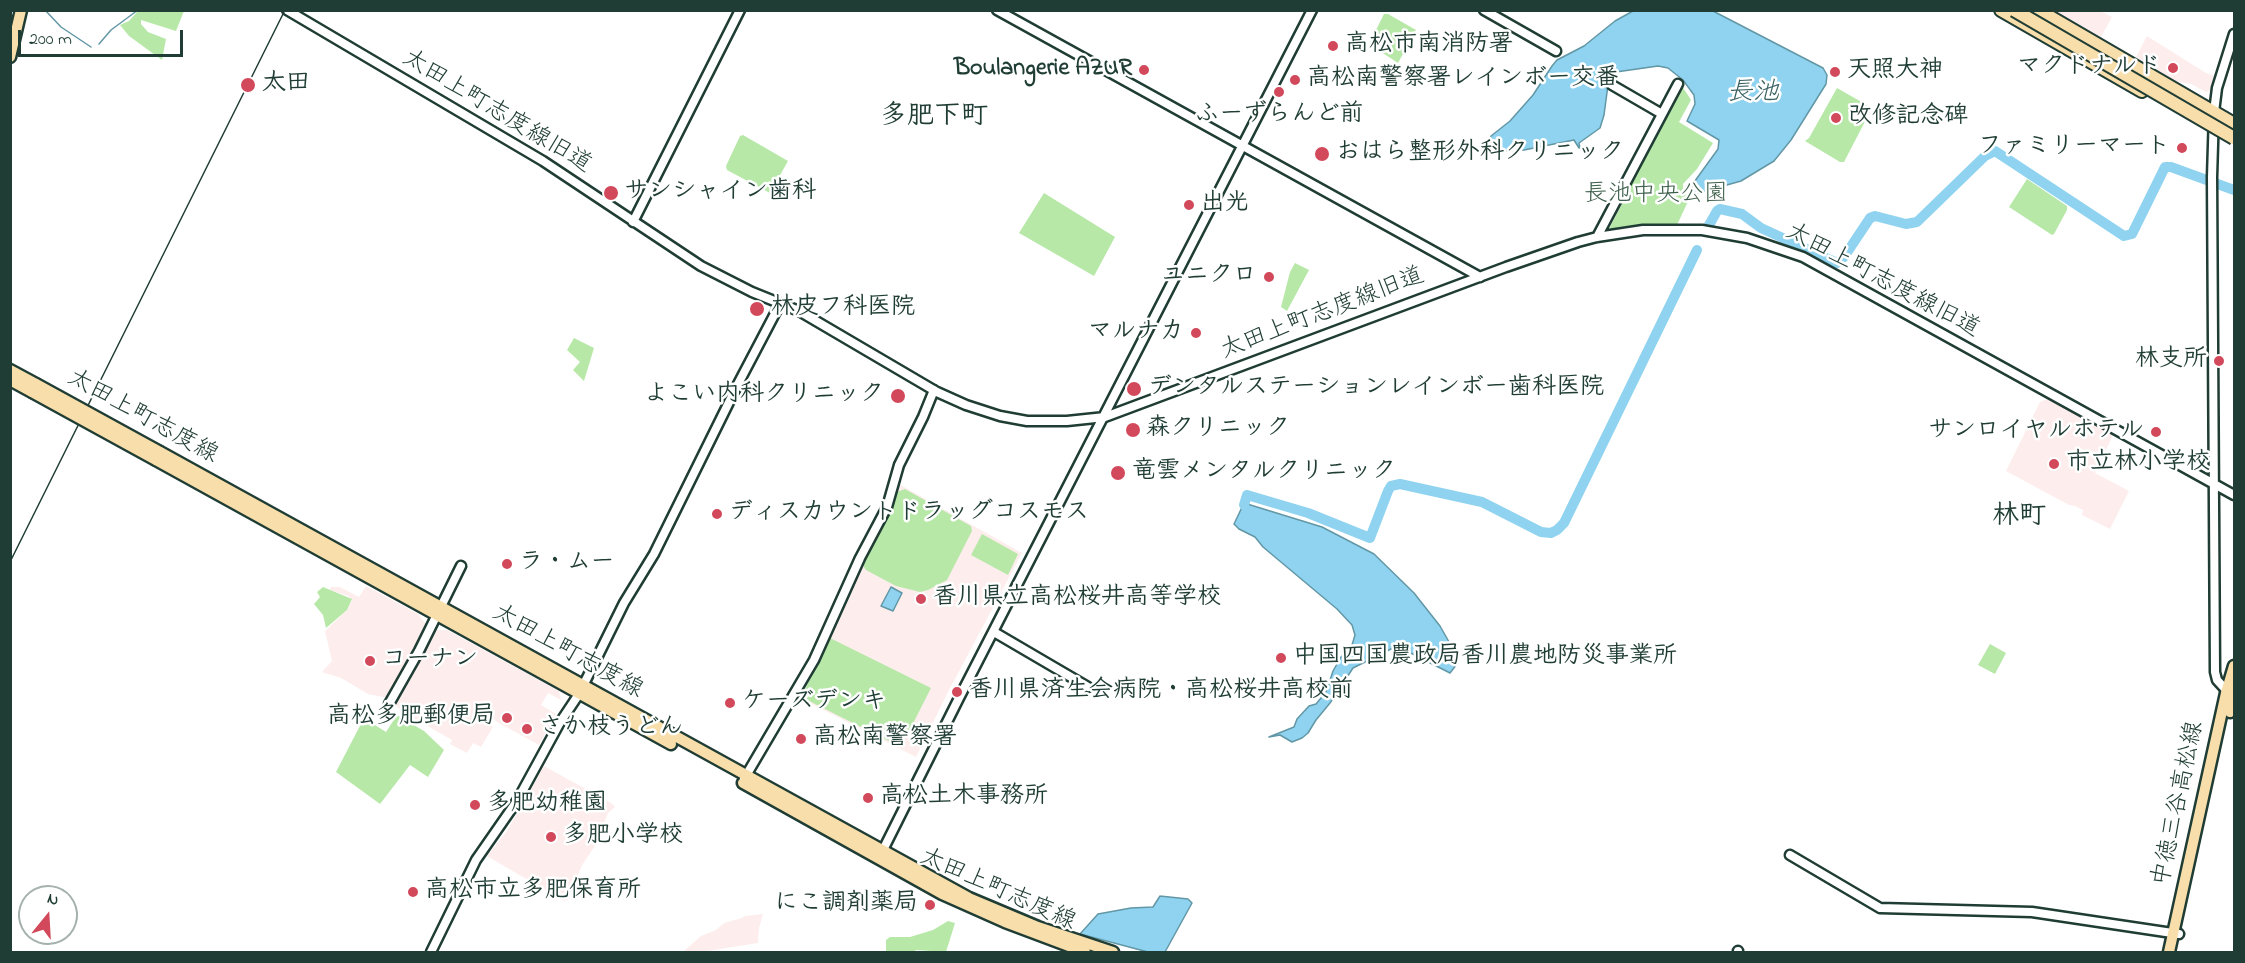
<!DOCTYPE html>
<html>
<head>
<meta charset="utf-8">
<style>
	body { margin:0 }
	#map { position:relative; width:2245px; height:963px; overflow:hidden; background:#fff; font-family:"Indie Flower",sans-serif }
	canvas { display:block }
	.frame { position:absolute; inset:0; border:12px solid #1f3d34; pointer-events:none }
	.north { position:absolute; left:18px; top:885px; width:60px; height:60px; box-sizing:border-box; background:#fff; border:2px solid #a5b1ae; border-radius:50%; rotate:18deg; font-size:16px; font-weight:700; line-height:24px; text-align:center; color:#1f3d34 }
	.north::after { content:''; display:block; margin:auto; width:21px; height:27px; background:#d1495b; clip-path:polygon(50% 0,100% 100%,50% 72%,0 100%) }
	.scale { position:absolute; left:18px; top:30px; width:165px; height:27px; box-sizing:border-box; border:3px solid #1f3d34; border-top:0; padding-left:8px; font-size:18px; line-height:21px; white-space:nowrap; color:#1f3d34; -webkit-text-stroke:4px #fff; paint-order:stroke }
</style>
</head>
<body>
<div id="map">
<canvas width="2245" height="963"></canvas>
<div class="frame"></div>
<div class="north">N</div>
<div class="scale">200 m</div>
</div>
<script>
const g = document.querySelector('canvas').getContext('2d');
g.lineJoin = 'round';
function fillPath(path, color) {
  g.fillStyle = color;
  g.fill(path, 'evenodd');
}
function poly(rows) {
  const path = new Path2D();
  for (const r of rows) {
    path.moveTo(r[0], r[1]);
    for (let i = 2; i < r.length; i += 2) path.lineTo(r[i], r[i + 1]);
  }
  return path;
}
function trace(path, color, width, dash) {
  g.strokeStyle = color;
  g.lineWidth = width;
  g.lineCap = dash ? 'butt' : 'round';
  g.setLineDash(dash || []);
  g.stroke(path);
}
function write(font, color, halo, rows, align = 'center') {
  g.font = font + ' "Indie Flower","Klee One",sans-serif';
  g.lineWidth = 5;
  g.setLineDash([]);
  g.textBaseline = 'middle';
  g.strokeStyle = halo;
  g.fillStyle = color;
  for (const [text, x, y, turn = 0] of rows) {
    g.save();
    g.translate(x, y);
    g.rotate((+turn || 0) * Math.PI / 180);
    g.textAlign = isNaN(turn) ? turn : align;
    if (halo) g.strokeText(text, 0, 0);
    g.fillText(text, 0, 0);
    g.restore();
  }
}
fillPath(poly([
	[2055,11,2100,11,2112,17,2101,37],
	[2147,36,2206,73,2215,76,2212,90,2206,92,2191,84,2175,81,2136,57],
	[2049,398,2114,433,2095,473,2129,491,2110,529,2082,515,2083,510,2075,506,2069,505,2006,471,2040,402],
	[897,483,1022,553,947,694,916,757,800,698],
	[366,586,418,614,425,623,438,630,447,630,559,691,561,700,548,693,541,705,556,714,539,745,497,722,489,714,485,721,493,727,481,747,473,743,467,753,450,744,452,740,403,712,388,698,368,694,341,678,322,672,332,661,325,631,347,610,352,600,348,596,330,590,331,587,340,587,359,597],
	[544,766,611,803,615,807,608,813,595,846,582,865,568,900,564,901,487,856,507,831],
	[763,914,759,928,758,943,701,952,687,952,684,951,701,936,716,930,724,923,742,918,745,916]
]), '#fdeeed');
fillPath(poly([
	[138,11,184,11,176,31,141,20,141,24,148,32,166,39,162,60,129,36,120,25,129,21],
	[1388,14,1416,30,1398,63,1369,44,1384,14],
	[1682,86,1691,100,1679,122,1713,143,1697,169,1683,184,1683,189,1687,191,1690,197,1677,225,1639,226,1608,231],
	[1837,88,1872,108,1844,162,1840,162,1805,141,1809,138],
	[743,135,788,161,770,193,727,170,726,166,740,136],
	[2027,179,2067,206,2067,210,2054,234,2052,235,2009,207],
	[1044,193,1115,237,1094,276,1019,233],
	[1295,263,1309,270,1287,311,1281,307,1290,272],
	[574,338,594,348,584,381,573,370,580,362,567,350],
	[905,489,971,526,972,531,947,580,928,590,920,592,896,586,866,570,862,564,897,492],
	[982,534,1018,554,1008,575,971,555],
	[323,587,352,599,347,610,326,628,323,615,314,604,320,597,317,592],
	[830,638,931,688,901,747,801,697],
	[1990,644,2006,653,1995,674,1978,665],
	[397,715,424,731,444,750,428,777,410,765,380,804,336,772,364,718,386,732],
	[948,921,955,923,946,952,916,950,914,952,886,952,886,940,890,937,910,937,933,930]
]), '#b7e8a8');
const water = poly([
	[1633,11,1713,11,1823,68,1827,75,1826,84,1791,140,1774,161,1741,181,1695,194,1693,193,1694,190,1692,185,1718,149,1719,140,1687,121,1695,104,1694,95,1683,80,1668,68,1658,66,1616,72,1608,85,1604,115,1600,128,1579,143,1580,148,1579,148,1574,140,1524,150,1485,152,1491,136,1510,121,1533,95,1552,66,1557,60,1584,46,1615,21,1633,11],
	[1244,503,1322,527,1374,554,1414,593,1440,626,1457,656,1457,664,1450,673,1397,646,1353,668,1330,703,1316,720,1308,733,1302,738,1292,742,1280,735,1269,737,1294,727,1297,719,1309,706,1316,704,1326,692,1333,671,1341,657,1352,645,1355,635,1352,625,1337,609,1263,547,1255,537,1239,529,1234,524,1244,503],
	[891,587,902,593,893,611,881,606,891,587],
	[1160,896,1188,899,1192,903,1165,952,1148,952,1080,934,1098,914,1131,908,1153,907,1160,896]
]);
fillPath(water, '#8fd3f0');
trace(water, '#6297a5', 1.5);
trace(poly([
	[45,10,61,27,91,47],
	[99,44,111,30,138,10]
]), '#6297a5', 1.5);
trace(poly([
	[1708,227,1717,211,1720,209,1742,214,1761,228,1837,263,1844,257,1870,218,1875,216,1906,224,1917,222,1985,156,1995,151,2124,236,2132,234,2165,167,2171,167,2234,190],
	[1244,505,1247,495,1308,513,1370,538,1388,491,1391,486,1400,484,1482,502,1541,532,1551,533,1557,530,1564,523,1697,250]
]), '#8fd3f0', 10);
const minor = poly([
	[287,10,543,161,701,266,752,292,799,311,937,392,966,405,1000,416,1027,421,1067,421,1105,417,1506,267,1578,242,1597,237,1643,230,1702,230,1747,238,1803,257,2234,495],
	[997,10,1480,277],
	[1484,10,1556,51],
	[1612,85,1662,114],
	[633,222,740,10],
	[1597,237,1678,84],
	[994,632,1088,687],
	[2229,693,2217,680,2215,672,2212,177,2214,112,2217,88,2234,34],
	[389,704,419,651,461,566],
	[744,779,814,660,860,558,887,507,899,465,923,417,934,390],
	[881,854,959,698,1312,10],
	[1790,855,1880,908,2032,912,2179,934],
	[431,952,476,860,517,801,559,724,579,694,624,603,654,554,738,384,780,304],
	[1738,952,1738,951]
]);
const major = poly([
	[10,57,21,10],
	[10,370,36,384],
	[10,380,32,392],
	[160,452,969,898,1038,927,1113,952],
	[156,460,671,744],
	[2230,712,2234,692],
	[743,783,942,894,1005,922,1085,952],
	[2169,952,2226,693,2234,666]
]);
const highway = poly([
	[2001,10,2142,91],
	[2038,10,2234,124]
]);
trace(minor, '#1f3d34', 13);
trace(major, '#1f3d34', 15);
trace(highway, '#1f3d34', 16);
trace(minor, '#fff', 8);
trace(major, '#f8deab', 10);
trace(highway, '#f8deab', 12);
trace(poly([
	[10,562,285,10]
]), '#1f3d34', 1.5);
const majorBridge = poly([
	[36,384,160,452],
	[32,392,156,460]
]);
const highwayBridge = poly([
	[2014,10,2234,138]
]);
trace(majorBridge, '#1f3d34', 15, []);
trace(highwayBridge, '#1f3d34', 16, []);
trace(majorBridge, '#f8deab', 10);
trace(highwayBridge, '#f8deab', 12);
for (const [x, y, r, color] of [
	[1333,46,6,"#d1495b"],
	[2173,68,6,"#d1495b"],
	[1144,70,6,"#d1495b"],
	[1835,72,6,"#d1495b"],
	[1295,80,6,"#d1495b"],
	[248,85,8,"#d1495b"],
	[1279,92,6,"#d1495b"],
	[1836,118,6,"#d1495b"],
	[2182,148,6,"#d1495b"],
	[1322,154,8,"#d1495b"],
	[611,193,8,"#d1495b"],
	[1189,205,6,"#d1495b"],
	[1269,277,6,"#d1495b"],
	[757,309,8,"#d1495b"],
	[1196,333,6,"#d1495b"],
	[2219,361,6,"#d1495b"],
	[1134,389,8,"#d1495b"],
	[898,396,8,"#d1495b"],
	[1133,430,8,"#d1495b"],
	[2156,432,6,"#d1495b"],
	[2054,464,6,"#d1495b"],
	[1118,473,8,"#d1495b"],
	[717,514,6,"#d1495b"],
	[507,564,6,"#d1495b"],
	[921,599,6,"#d1495b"],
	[1281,658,6,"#d1495b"],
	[370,661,6,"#d1495b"],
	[957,692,6,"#d1495b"],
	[730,703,6,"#d1495b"],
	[507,718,6,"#d1495b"],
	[527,729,6,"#d1495b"],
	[801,739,6,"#d1495b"],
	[868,798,6,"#d1495b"],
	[475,805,6,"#d1495b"],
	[551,837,6,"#d1495b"],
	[413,892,6,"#d1495b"],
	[930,905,6,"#d1495b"]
]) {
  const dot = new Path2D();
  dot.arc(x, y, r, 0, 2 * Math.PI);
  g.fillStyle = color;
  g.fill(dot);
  trace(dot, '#fff', 2);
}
write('bold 24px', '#1f3d34', '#fff', [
	["高松市南消防署",1345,46],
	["マクドナルド",2161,68,"right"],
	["Boulangerie AZUR",1132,70,"right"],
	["天照大神",1847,72],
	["高松南警察署レインボー交番",1307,80],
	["太田",262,85],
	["ふーずらんど前",1279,116,"center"],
	["改修記念碑",1848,118],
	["ファミリーマート",2170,148,"right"],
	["おはら整形外科クリニック",1336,154],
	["サンシャイン歯科",624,193],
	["出光",1201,205],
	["ユニクロ",1257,277,"right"],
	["林皮フ科医院",771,309],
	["マルナカ",1184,333,"right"],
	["林支所",2207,361,"right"],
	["デンタルステーションレインボー歯科医院",1148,389],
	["よこい内科クリニック",884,396,"right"],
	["森クリニック",1146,430],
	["サンロイヤルホテル",2144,432,"right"],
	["市立林小学校",2066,464],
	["竜雲メンタルクリニック",1132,473],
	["ディスカウントドラッグコスモス",729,514],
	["ラ・ムー",519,564],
	["香川県立高松桜井高等学校",933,599],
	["中国四国農政局香川農地防災事業所",1293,658],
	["コーナン",382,661],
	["香川県済生会病院・高松桜井高校前",969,692],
	["ケーズデンキ",742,703],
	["高松多肥郵便局",495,718,"right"],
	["さか枝うどん",539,729],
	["高松南警察署",813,739],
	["高松土木事務所",880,798],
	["多肥幼稚園",487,805],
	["多肥小学校",563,837],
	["高松市立多肥保育所",425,892],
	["にこ調剤薬局",918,905,"right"]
], 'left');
write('24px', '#1f3d34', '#fff', [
	["太田上町志度線旧道",496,113,31],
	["太田上町志度線旧道",1882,282,28],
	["太田上町志度線旧道",1323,315,-21],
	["太田上町志度線",142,418,29],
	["太田上町志度線",567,653,29],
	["中徳三谷高松線",2180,804,-78],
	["太田上町志度線",997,891,24]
]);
write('24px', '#3d5f4b', '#fff', [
	["長池中央公園",1656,196]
]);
write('italic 26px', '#3b6263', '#fff', [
	["長池",1753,95]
]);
write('bold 27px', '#1f3d34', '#fff', [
	["多肥下町",934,119],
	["林町",2019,519]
]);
</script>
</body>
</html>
